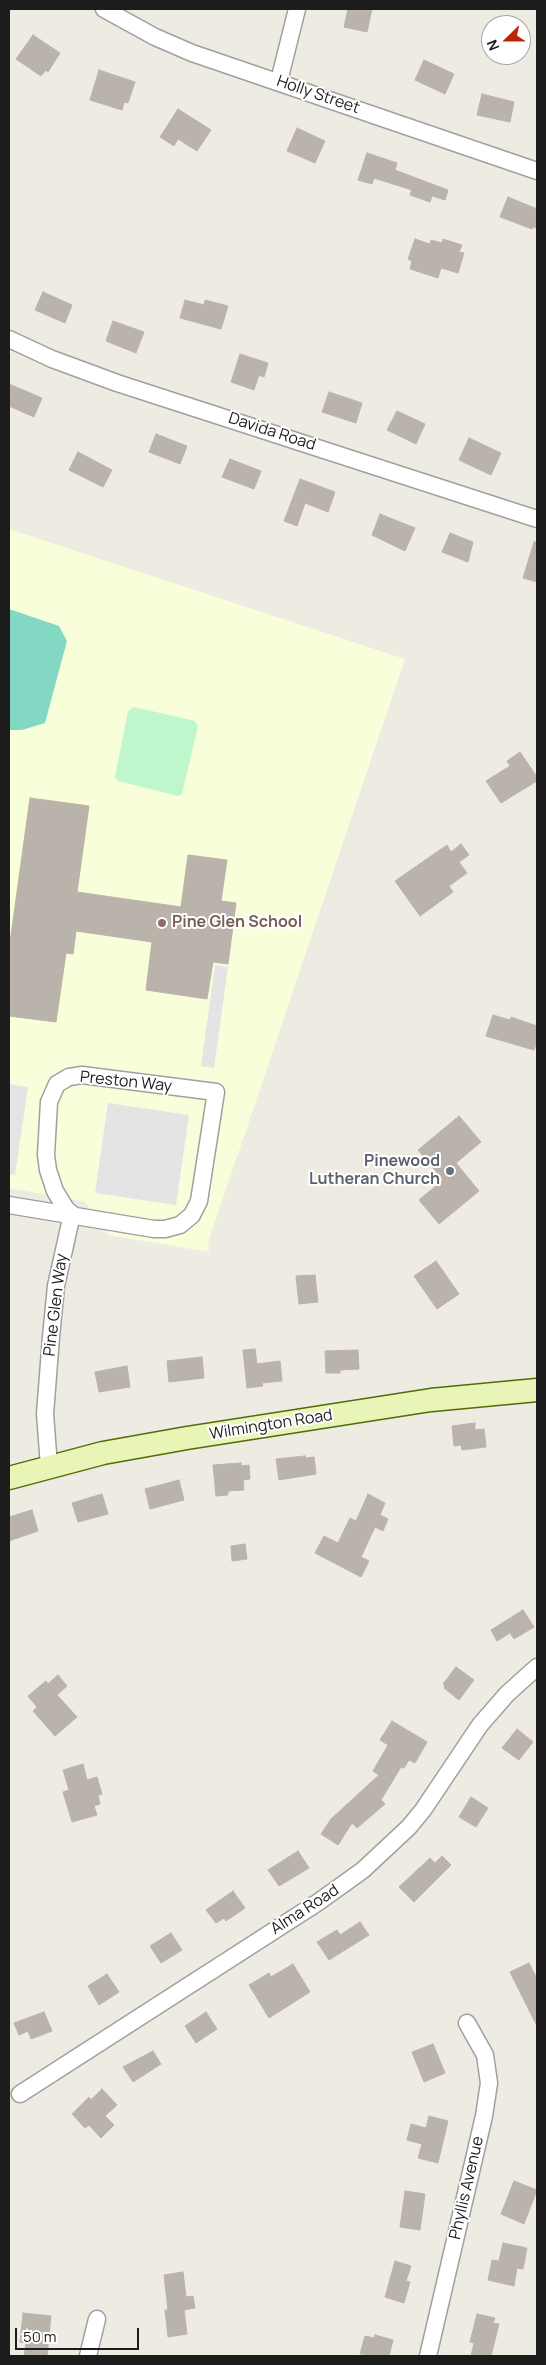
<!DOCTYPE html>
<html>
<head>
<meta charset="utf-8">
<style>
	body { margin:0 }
	#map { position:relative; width:546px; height:2365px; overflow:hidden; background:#edebe2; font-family:Manrope,sans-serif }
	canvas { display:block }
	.frame { position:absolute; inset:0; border:10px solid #1c1c1c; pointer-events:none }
	.north { position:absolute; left:481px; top:15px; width:50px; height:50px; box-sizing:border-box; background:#fff; border:1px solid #a4a4a4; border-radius:50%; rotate:248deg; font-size:14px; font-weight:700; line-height:20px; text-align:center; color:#1c1c1c }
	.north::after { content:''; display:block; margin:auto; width:18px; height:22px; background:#bd250b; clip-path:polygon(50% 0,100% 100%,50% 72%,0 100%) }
	.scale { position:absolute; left:15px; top:2328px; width:124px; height:22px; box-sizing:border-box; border:2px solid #1c1c1c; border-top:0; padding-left:6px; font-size:15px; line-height:18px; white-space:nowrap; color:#1c1c1c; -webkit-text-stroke:4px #fff; paint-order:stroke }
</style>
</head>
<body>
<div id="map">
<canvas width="546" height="2365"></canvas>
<div class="frame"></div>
<div class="north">N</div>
<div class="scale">50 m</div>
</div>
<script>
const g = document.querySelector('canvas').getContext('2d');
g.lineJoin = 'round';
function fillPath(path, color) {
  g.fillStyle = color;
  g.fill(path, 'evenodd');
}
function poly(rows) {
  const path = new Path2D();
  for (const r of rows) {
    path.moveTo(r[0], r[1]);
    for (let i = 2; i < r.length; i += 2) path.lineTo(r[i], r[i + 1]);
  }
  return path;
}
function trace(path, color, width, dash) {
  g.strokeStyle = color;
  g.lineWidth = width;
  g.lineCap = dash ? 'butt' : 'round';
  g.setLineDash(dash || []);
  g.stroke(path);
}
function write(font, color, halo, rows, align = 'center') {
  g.font = font + ' Manrope,sans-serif';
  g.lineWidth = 4;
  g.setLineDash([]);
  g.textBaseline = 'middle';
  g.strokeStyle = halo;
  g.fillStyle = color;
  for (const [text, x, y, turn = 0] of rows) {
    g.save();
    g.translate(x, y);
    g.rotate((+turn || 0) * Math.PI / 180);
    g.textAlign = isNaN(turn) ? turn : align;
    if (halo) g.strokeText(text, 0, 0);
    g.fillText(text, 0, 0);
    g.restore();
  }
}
fillPath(poly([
	[9,529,405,659,208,1243,209,1252,108,1235,85,1202,9,1188]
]), '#f8fdda');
fillPath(poly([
	[134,707,195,721,198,726,182,794,178,796,118,781,115,777,128,711]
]), '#bff6cc');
fillPath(poly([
	[9,609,59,626,67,641,45,723,22,730,9,730]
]), '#83d8c4');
fillPath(poly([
	[215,965,228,967,214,1068,201,1066],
	[9,1084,28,1087,15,1175,9,1174],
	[108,1103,189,1115,176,1205,95,1193]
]), '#e4e4e4');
const building = poly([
	[348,9,372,9,367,32,344,27,348,9],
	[33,35,60,53,48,72,46,70,41,76,16,59,33,35],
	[424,60,454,74,445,94,415,80,424,60],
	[99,70,135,82,128,103,124,102,122,110,90,100,99,70],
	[482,94,514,102,510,122,477,115,482,94],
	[178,109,211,130,197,151,178,139,174,146,160,137,178,109],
	[297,128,325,141,315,163,287,151,297,128],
	[367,153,397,163,395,170,448,190,445,200,432,196,430,202,410,195,412,190,374,178,372,184,358,180,367,153],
	[508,197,537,209,537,228,533,227,532,229,500,217,508,197],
	[415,239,430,244,431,240,442,243,443,239,462,245,459,252,464,253,458,273,441,268,438,278,410,269,412,261,408,259,415,239],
	[43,292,72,305,65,323,35,310,43,292],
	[185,300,204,305,205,300,228,306,221,329,180,318,185,300],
	[113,321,144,332,136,353,106,341,113,321],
	[240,354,268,363,264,377,259,375,254,390,231,382,240,354],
	[9,384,42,398,34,417,9,406,9,384],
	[329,392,362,403,356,423,322,412,329,392],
	[397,411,425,424,416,444,387,430,397,411],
	[156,434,187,446,180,464,149,452,156,434],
	[469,438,501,453,491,475,459,460,469,438],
	[78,452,112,470,103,487,69,470,78,452],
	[230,459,261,471,254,489,222,477,230,459],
	[300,479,335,492,328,512,305,503,297,526,284,521,300,479],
	[380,514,415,528,405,551,372,535,380,514],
	[450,533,473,542,468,562,442,552,450,533],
	[534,542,537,542,537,582,523,578,534,542],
	[520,752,537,777,537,781,501,803,486,781,510,766,507,761,520,752],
	[30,798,89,806,77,892,181,907,188,855,227,860,221,901,236,903,228,964,213,962,207,999,146,990,152,942,76,931,73,954,66,953,56,1022,9,1016,9,950,30,798],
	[461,844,469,855,459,862,467,873,449,886,453,892,420,916,395,881,447,845,451,852,461,844],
	[493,1015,510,1020,511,1017,537,1026,537,1042,534,1050,486,1036,493,1015],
	[459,1116,481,1142,456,1163,479,1191,439,1224,419,1200,443,1180,418,1150,459,1116],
	[436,1261,459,1294,437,1309,414,1276,436,1261],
	[315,1275,318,1302,299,1304,296,1276,315,1275],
	[255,1349,257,1364,280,1361,282,1381,262,1383,263,1386,247,1388,243,1350,255,1349],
	[358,1350,359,1369,340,1370,340,1373,326,1373,325,1351,358,1350],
	[202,1357,204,1378,169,1382,167,1361,202,1357],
	[127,1366,130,1387,99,1392,95,1372,127,1366],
	[475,1423,475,1430,484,1429,486,1447,462,1450,461,1445,454,1446,452,1426,475,1423],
	[305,1456,306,1458,314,1457,316,1474,279,1480,276,1459,305,1456],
	[241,1463,241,1466,249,1465,250,1479,243,1480,244,1490,228,1491,228,1495,216,1496,213,1465,241,1463],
	[179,1480,184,1500,150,1509,145,1489,179,1480],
	[102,1494,108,1514,78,1522,72,1503,102,1494],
	[368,1494,385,1503,380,1515,388,1519,383,1531,375,1527,361,1557,369,1561,361,1577,315,1553,324,1536,338,1543,350,1518,356,1521,368,1494],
	[32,1510,38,1531,9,1541,9,1517,32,1510],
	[245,1544,247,1559,232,1561,231,1546,245,1544],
	[523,1610,534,1627,514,1639,510,1633,497,1641,491,1630,523,1610],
	[456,1667,474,1680,459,1700,444,1688,445,1686,443,1684,456,1667],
	[58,1675,67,1686,57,1695,77,1717,55,1736,33,1711,37,1707,28,1696,46,1681,48,1684,58,1675],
	[392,1721,427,1742,415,1763,409,1760,404,1768,401,1767,381,1800,385,1804,357,1828,352,1823,338,1845,321,1834,331,1819,379,1775,373,1771,388,1745,380,1740,392,1721],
	[517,1729,533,1742,519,1760,502,1748,517,1729],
	[83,1764,87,1780,97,1777,102,1794,98,1795,100,1804,94,1806,97,1815,72,1822,63,1792,69,1790,63,1770,83,1764],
	[471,1797,488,1808,476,1827,459,1817,471,1797],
	[298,1851,309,1868,279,1886,268,1870,298,1851],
	[442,1856,451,1865,414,1902,399,1887,430,1858,435,1863,442,1856],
	[233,1891,245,1908,226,1921,224,1918,216,1923,206,1910,233,1891],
	[360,1922,369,1935,329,1960,317,1942,337,1930,340,1935,360,1922],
	[171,1933,182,1950,161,1963,150,1946,171,1933],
	[529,1963,537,1979,537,2026,510,1972,529,1963],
	[293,1964,310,1992,269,2018,249,1985,269,1973,271,1977,293,1964],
	[107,1974,119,1992,99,2005,88,1986,107,1974],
	[44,2012,52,2031,31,2039,28,2031,19,2035,14,2023,44,2012],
	[206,2012,217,2029,196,2043,185,2026,206,2012],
	[433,2044,445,2073,424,2082,412,2052,433,2044],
	[153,2051,161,2064,133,2082,123,2067,153,2051],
	[102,2089,117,2105,105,2116,114,2125,101,2138,89,2125,85,2128,72,2114,89,2097,91,2100,102,2089],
	[429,2116,448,2121,438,2163,418,2158,422,2144,407,2140,411,2124,426,2128,429,2116],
	[514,2181,537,2190,524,2224,501,2214,514,2181],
	[405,2191,425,2194,420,2230,400,2227,405,2191],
	[503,2243,527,2248,523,2269,517,2268,514,2286,488,2280,492,2260,499,2261,503,2243],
	[395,2261,411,2266,406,2281,410,2282,404,2303,385,2297,395,2261],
	[183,2272,186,2297,193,2296,195,2308,184,2310,187,2334,168,2337,165,2310,168,2310,164,2275,183,2272],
	[23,2313,51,2316,47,2356,24,2356,26,2343,20,2342,23,2313],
	[477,2314,495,2318,493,2323,499,2324,491,2356,471,2356,474,2343,470,2342,477,2314],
	[375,2335,393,2340,389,2356,360,2354,365,2336,374,2338,375,2335]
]);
fillPath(building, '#b9b3ab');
trace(building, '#bdb3a5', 1);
const street = poly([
	[104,9,155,37,192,53,537,171],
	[279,81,297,9],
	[9,339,52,359,117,383,537,519],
	[9,1205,154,1229,165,1229,180,1225,192,1215,199,1201,216,1092,82,1075,69,1077,57,1084,49,1102,46,1155,48,1170,55,1191,66,1209,72,1214],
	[49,1466,45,1414,51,1337,56,1286,72,1214],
	[20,2094,317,1903,363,1870,409,1827,423,1810,480,1725,507,1694,537,1667],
	[88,2356,97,2319],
	[428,2356,484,2116,489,2083,485,2055,467,2023]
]);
const secondary = poly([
	[9,1478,103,1453,187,1438,431,1400,537,1390]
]);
trace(street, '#a0a0a0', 19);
trace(secondary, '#526b0a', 25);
trace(street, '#fff', 16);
trace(secondary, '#e9f5b7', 22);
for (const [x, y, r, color] of [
	[162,923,5,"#8d6e63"],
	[450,1171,5,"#6b7280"]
]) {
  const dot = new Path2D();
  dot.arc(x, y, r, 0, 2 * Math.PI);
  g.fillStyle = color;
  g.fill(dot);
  trace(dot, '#fff', 2);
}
write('16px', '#1c1c1c', '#fff', [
	["Holly Street",318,95,19],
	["Davida Road",272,432,18],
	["Preston Way",126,1082,6],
	["Pine Glen Way",56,1305,-83],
	["Wilmington Road",271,1425,-9],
	["Alma Road",305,1910,-33],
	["Phyllis Avenue",467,2188,-77]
]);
write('bold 16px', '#785e54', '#fff', [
	["Pine Glen School",172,923]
], 'left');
write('bold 16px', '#5b616d', '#fff', [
	["Pinewood",440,1162],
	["Lutheran Church",440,1180]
], 'right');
</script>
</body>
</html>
